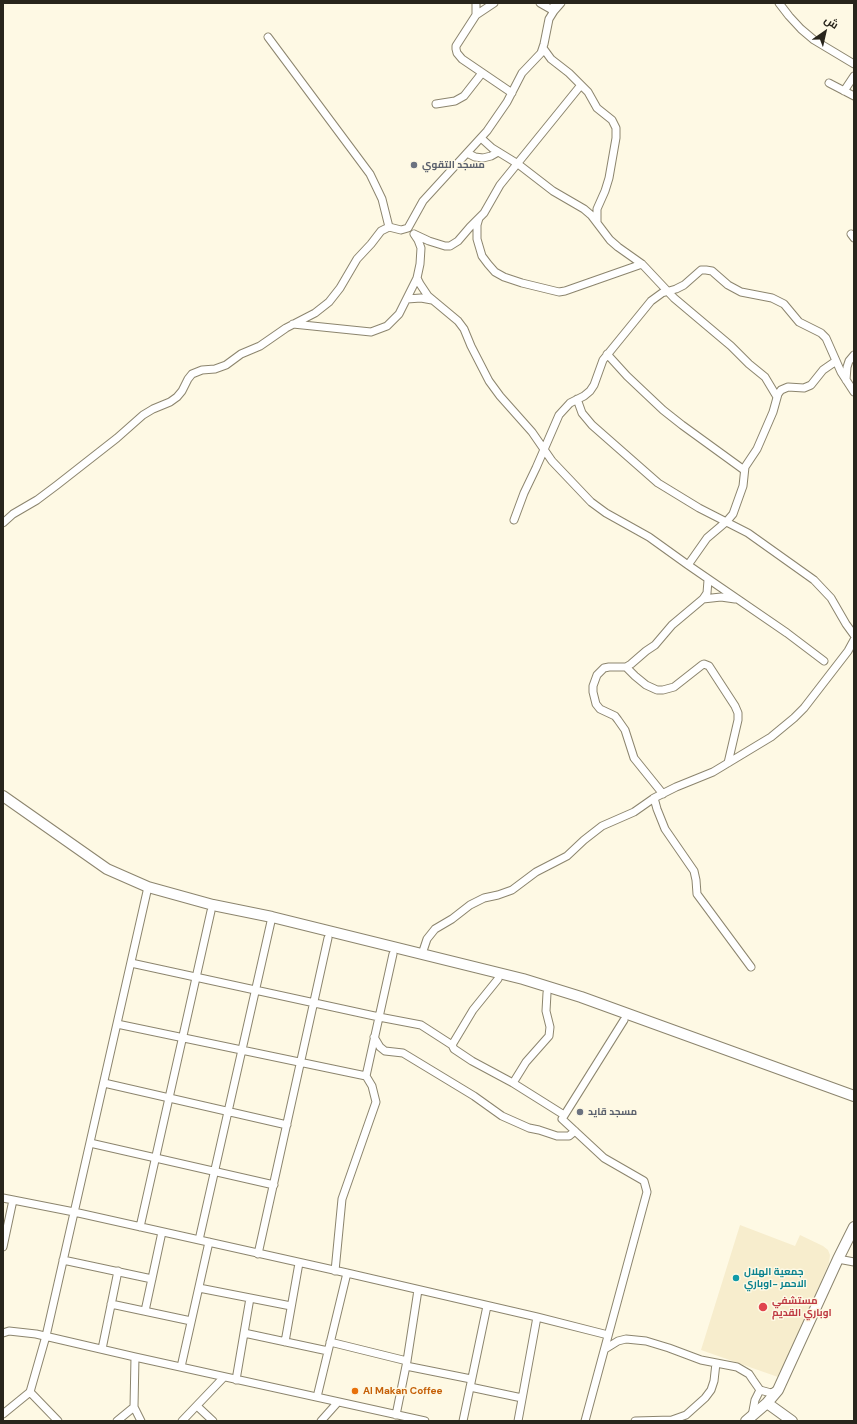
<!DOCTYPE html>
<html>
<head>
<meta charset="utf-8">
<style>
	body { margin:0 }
	#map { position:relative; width:857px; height:1424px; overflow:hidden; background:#fef9e4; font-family:"DM Sans",Cairo,sans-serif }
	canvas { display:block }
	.frame { position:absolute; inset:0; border:4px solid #28251c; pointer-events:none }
	.north { position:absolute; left:805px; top:12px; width:40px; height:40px; -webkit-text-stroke:3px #fef9e4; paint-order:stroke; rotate:34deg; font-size:11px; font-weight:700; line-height:16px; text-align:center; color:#28251c }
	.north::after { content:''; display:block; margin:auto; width:14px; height:18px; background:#28251c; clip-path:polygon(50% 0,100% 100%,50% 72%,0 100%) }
</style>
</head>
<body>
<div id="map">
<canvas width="857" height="1424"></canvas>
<div class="frame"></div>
<div class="north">ش</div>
</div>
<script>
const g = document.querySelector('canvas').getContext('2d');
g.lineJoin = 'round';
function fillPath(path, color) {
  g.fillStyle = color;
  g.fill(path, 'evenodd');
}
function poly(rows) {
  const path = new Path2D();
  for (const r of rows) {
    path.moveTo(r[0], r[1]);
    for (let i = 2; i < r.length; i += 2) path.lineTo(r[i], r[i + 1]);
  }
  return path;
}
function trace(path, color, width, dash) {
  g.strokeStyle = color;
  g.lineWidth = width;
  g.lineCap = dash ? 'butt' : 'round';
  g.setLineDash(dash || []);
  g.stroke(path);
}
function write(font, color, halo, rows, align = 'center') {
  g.font = font + ' "DM Sans",Cairo,sans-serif';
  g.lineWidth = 3;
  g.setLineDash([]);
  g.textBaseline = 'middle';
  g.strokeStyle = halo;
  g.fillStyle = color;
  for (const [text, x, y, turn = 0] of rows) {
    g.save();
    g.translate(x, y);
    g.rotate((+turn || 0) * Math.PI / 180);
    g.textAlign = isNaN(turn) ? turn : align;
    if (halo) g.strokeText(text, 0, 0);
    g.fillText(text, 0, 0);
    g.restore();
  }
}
fillPath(poly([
	[740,1225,795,1246,800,1235,823,1246,828,1250,830,1255,829,1263,781,1376,778,1377,701,1350]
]), '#f7edcd');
const street = poly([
	[494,3,476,15,456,46,456,49,457,53,462,59,512,93],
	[540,3,554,11,554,3],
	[779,3,789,16,801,29,814,40,854,64],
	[476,15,476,3],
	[268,37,370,174,382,199,389,227],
	[543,48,551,59,569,73,588,92,597,108,612,120,616,128,616,138,609,178,605,191,597,209,597,222],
	[829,83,854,96],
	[844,91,854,76],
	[436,104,455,101,464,96,482,73],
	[481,138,492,148,518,164,553,191,584,209,591,215,610,240,618,247,642,264,674,298,731,346,749,364,765,377,777,397],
	[467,153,475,157,483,158,491,156,498,152],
	[479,218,477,225,477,239,482,256,488,264,495,272,504,277,522,283,559,292,565,291,642,264],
	[414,234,429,241,445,246,450,246,458,241,470,227,484,213,500,185,581,85],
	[851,234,854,238],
	[417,278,420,284,428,296,458,321,464,329,471,346,489,381,500,396,532,432,552,461,591,502,606,513,649,537,688,565,787,633,824,661],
	[407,299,421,298,432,300],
	[293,324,371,332,387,326,399,314,417,278,420,264,421,248,418,240,414,234],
	[607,354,627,376,663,410,682,425,744,470],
	[846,380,847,367,849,361,854,355],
	[577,399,582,413,592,425,658,483,699,508,748,533,814,580,831,598,846,624,854,635],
	[514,520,524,493,536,468,559,415,570,403,584,396,590,391,594,385,603,360,651,301,662,293,676,289,684,285,701,270,706,270,712,271,728,285,741,292,772,298,784,304,799,322,821,333,826,338,841,372,854,392],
	[3,523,13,514,37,500,57,485,117,438,143,415,153,409,170,402,177,397,182,391,188,379,192,374,202,370,215,369,226,365,241,354,260,346,286,328,315,313,329,302,340,288,357,259,371,244,381,231,389,227,401,230,408,228,423,201,487,131,507,102,522,73,541,53,544,44,549,19,554,11,561,3],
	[688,565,707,538,727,521,733,514,743,486,745,467,757,449,773,412,778,394,781,390,788,387,804,388,811,385,823,370,836,361],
	[703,599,721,597,735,599],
	[626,667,635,676,646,685,657,690,663,690,674,687,702,665,704,664,709,666,735,706,738,713,738,720,728,763],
	[663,794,634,758,625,730,618,720,615,716,600,709,596,704,593,692,593,686,597,675,604,668,609,667,626,667,631,664,646,651,655,645,672,625,703,599,707,593,708,580],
	[654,798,657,809,665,829,694,871,696,880,697,894,751,967],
	[422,954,427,939,435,929,452,919,470,905,484,898,498,895,512,890,536,872,567,856,584,840,602,826,634,812,654,798,676,787,713,772,771,737,794,718,804,708,848,651,854,640],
	[131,963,379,1017,421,1025,452,1045],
	[498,979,473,1010,452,1045,454,1049,472,1061,513,1083],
	[547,993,546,1011,550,1027,549,1036,526,1062,513,1083,564,1115],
	[117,1024,366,1076,372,1086,376,1102,342,1199,335,1271],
	[374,1037,380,1047,385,1051,403,1053,474,1096,502,1116,529,1128,539,1130,557,1136,569,1136,575,1131],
	[366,1076,393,954],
	[104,1083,287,1125],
	[90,1143,274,1185],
	[3,1198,74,1212,347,1273,537,1317,608,1335],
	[140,1227,211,911],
	[199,1240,272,917],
	[3,1247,13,1200],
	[258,1254,328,938],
	[838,1259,854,1262],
	[63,1260,152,1279],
	[199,1288,291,1306],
	[111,1304,191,1321],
	[145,1311,162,1232],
	[3,1333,9,1331,36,1334,135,1357,425,1421],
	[244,1333,328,1351],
	[285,1342,299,1263],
	[330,1342,407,1361],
	[102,1349,118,1271],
	[605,1349,618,1341,626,1339,646,1341,669,1348,701,1360,737,1367,749,1374,753,1380,760,1390,771,1393,778,1390],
	[135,1357,134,1407,141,1421],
	[406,1366,471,1379],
	[181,1367,209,1242],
	[236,1380,250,1298],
	[470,1387,522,1398],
	[30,1392,58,1421],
	[317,1397,347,1273],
	[197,1406,213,1421],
	[3,1414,30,1392,46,1336,148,887],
	[396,1415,407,1361,418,1290],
	[752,1416,755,1400,760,1390],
	[117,1421,134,1407],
	[182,1421,224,1377],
	[321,1421,338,1402],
	[463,1421,487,1306],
	[518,1421,537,1317],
	[585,1421,647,1192,644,1181,604,1158,562,1119,624,1020],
	[635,1421,672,1420,686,1415,705,1398,711,1390,714,1381,716,1363]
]);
const secondary = poly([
	[3,796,107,869,148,887,213,905,272,917,523,979,581,997,854,1096],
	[767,1403,792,1421],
	[746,1421,767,1403,778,1390,838,1259,854,1227]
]);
trace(street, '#8c856e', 9);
trace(secondary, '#8c856e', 12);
trace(street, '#fff', 7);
trace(secondary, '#fff', 10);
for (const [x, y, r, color] of [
	[414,165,4,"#6b7280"],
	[580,1112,4,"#6b7280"],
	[736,1278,4,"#0f9aa8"],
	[763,1307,5,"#e0444e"],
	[355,1391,4,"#e8710a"]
]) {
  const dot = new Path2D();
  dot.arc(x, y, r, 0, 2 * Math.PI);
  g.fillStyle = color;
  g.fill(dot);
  trace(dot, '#fef9e4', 1.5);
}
write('bold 10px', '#5b616d', '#fef9e4', [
	["مسجد التقوي",422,165],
	["مسجد قايد",588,1112]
], 'left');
write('bold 10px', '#0d838f', '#fef9e4', [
	["جمعية الهلال",744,1272],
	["الاحمر -اوباري",744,1284]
], 'left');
write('bold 10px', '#be3a42', '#fef9e4', [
	["مستشفي",772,1301],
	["اوباري القديم",772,1313]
], 'left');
write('bold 10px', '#c56008', '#fef9e4', [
	["Al Makan Coffee",363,1391]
], 'left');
</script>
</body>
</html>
